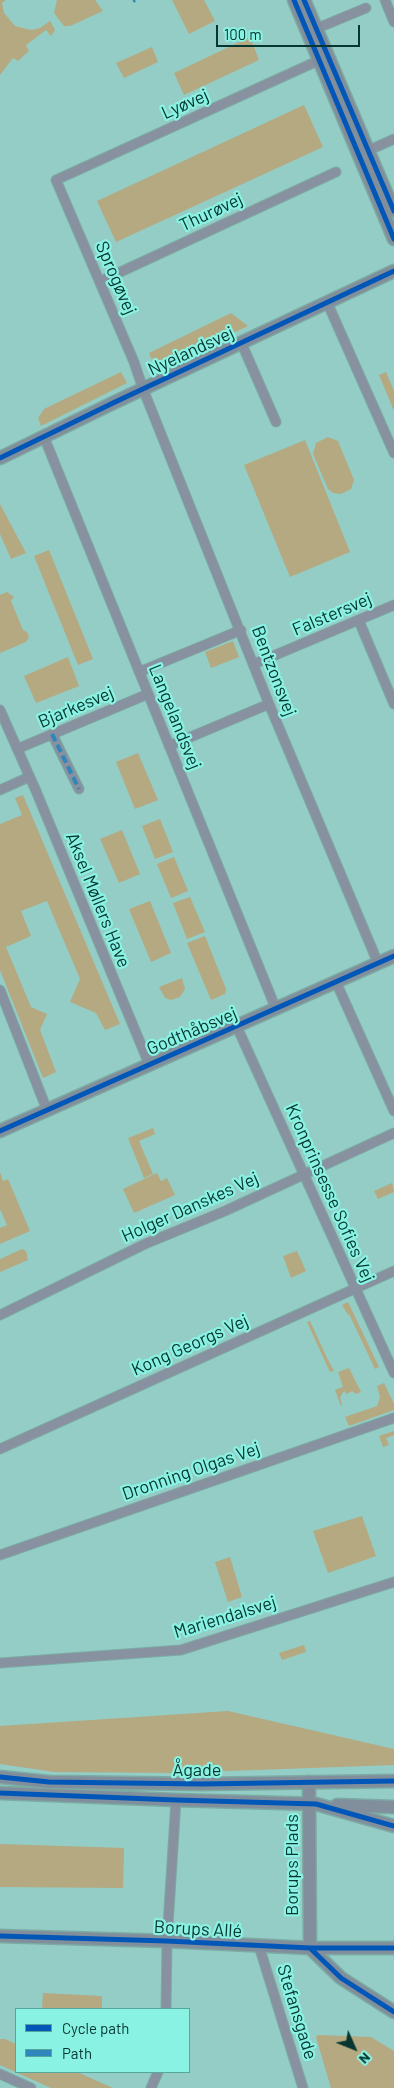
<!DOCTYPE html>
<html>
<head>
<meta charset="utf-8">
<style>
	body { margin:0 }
	#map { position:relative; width:394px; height:2088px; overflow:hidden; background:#94cdc5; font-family:Barlow,sans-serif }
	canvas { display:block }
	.legend { position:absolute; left:15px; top:2008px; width:175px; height:65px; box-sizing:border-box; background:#8af2e3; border:1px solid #55a79b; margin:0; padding:6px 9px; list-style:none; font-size:15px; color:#053630 }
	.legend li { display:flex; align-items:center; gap:10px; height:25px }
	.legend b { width:25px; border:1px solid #55a79b }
	.north { position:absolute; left:329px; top:2023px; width:50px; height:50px; -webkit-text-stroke:4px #8af2e3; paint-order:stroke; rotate:134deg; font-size:14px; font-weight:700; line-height:20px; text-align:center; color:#053630 }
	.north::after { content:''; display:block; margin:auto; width:18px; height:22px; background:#053630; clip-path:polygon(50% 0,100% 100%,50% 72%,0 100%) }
	.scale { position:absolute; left:216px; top:25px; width:144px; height:22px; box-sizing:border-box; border:2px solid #053630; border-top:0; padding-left:6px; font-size:15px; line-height:18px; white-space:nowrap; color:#053630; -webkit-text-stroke:4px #8af2e3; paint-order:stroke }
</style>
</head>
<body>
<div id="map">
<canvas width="394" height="2088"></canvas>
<ul class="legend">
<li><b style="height:6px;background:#0057b8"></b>Cycle path</li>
<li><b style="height:6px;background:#2e86ba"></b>Path</li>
</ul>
<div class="north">N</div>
<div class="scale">100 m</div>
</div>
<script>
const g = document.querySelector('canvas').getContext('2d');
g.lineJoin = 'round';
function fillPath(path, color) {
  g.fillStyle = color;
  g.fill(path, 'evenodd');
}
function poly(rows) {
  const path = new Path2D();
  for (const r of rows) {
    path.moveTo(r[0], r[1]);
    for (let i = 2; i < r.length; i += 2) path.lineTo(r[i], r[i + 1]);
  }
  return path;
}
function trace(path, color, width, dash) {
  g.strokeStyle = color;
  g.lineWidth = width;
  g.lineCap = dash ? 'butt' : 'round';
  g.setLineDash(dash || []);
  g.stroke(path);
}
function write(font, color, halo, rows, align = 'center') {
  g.font = font + ' Barlow,sans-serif';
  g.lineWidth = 4.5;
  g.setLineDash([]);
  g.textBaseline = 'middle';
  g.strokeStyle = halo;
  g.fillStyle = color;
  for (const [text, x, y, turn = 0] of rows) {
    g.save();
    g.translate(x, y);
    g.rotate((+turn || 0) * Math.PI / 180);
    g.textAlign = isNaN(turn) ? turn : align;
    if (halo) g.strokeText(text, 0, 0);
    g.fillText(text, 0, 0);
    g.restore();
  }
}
fillPath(poly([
	[0,0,6,0,2,3,4,13,15,26,31,30,40,28,50,21,55,30,51,36,46,30,26,45,29,51,18,61,13,58,0,75],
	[57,0,95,0,103,11,70,26,64,26,54,13],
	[172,0,204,0,215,21,189,34],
	[250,37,259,60,184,95,174,73],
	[152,47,158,62,124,78,116,63],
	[304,105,323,147,116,242,97,201],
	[231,313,248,326,156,369,149,353],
	[121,372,127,383,41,426,38,418,44,409],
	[386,372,394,391,394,411,379,375],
	[328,437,338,441,354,480,351,489,341,494,333,493,328,489,313,454,316,443],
	[305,440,350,552,290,577,244,465],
	[0,504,26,553,11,559,0,534],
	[49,550,93,659,78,665,34,556],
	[7,592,14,597,11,601,23,630,27,632,29,637,26,642,0,653,0,595],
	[233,641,239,657,211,668,205,652],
	[68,657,79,686,36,703,24,676],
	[138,753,158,800,135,809,116,762],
	[23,795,120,1024,105,1030,96,1013,70,1002,80,979,47,901,21,911,31,936,6,947,31,1007,47,1014,40,1030,56,1072,43,1078,0,970,0,824,22,815,15,798],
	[160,819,173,852,155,859,142,826],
	[122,830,140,874,119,883,100,839],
	[174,857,188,891,171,898,157,864],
	[190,897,205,932,187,939,173,903],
	[150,901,171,953,151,962,129,909],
	[205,936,226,989,225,994,211,1000,187,943],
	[182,978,185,989,180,997,171,1000,165,998,159,987],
	[153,1128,155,1134,139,1141,153,1174,144,1178,128,1138],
	[0,1172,3,1181,8,1179,30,1231,0,1244,0,1228,7,1225,0,1209],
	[157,1173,161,1181,167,1178,175,1195,134,1213,123,1189],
	[392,1183,394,1192,378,1199,374,1191],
	[22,1249,26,1251,28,1260,0,1272,0,1259],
	[297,1251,306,1271,291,1278,283,1256],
	[348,1302,379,1367,375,1369,349,1314,348,1315,342,1305],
	[310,1321,327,1358,334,1371,330,1372,307,1322],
	[349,1368,361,1392,355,1394,353,1391,346,1394,345,1391,342,1393,342,1395,340,1397,342,1405,341,1406,335,1390,343,1387,338,1372],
	[384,1383,394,1404,394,1410,349,1426,345,1417,377,1406,380,1397,377,1386],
	[394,1431,394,1435,386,1438,389,1445,383,1447,379,1436],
	[362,1516,376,1556,328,1573,313,1531],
	[230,1557,242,1597,228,1602,215,1562],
	[304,1645,306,1652,282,1660,279,1653],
	[228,1711,394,1749,394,1765,173,1773,54,1772,0,1764,0,1726],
	[0,1844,124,1848,123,1888,0,1887],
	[43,1993,102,1996,102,2009,42,2009],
	[318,2035,371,2037,394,2051,394,2088,331,2088,316,2037],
	[0,2039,5,2039,16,2044,16,2072,77,2072,113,2088,51,2088,0,2065]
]), '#b4a981');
const street = poly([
	[385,0,394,22],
	[313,30,366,8],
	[324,58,56,180,134,362,143,389,269,704,378,963],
	[363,153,394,139],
	[101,281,336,172],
	[327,302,394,453],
	[241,342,276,422],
	[44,437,276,1009],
	[359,621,394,704],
	[254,664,394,605],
	[139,672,241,630],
	[0,710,36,791,149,1064],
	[52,734,79,789],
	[169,746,269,704],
	[17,749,148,694],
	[0,790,29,777],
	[336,982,394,1111],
	[0,990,47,1110],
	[237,1027,394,1373],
	[0,1315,145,1244,225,1211,394,1133],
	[0,1449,394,1271],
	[0,1555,394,1418],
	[0,1663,181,1650,394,1582],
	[259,1946,303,2088],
	[166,2009,167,1941,176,1800],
	[0,2074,31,2088],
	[151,2088,158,2072]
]);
const secondary = poly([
	[294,0,394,239],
	[304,0,394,211],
	[0,458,113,403,394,271],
	[0,1131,394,956],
	[0,1777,49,1782,202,1784,394,1781],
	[309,1782,310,1948],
	[0,1793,176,1800,316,1804,394,1826],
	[337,1805,394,1807],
	[0,1936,167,1941,310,1948,394,1948],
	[310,1948,341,1978,394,2012]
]);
trace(street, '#7caba4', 11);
trace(secondary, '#7caba4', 15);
trace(street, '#8891a0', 9);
trace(secondary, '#818e9c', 12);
trace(poly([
	[133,1,135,0],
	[52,734,79,789]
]), '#2e86ba', 4, [8, 4]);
trace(poly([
	[294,0,394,239],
	[304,0,394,211],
	[0,458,113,403,394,271],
	[0,1131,394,956],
	[0,1777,49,1782,202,1784,394,1781],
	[0,1793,176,1800,316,1804,394,1826],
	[0,1936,167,1941,310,1948,394,1948],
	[310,1948,341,1978,394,2012]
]), '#0057b8', 5);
write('18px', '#053630', '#8af2e3', [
	["Lyøvej",185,104,-24],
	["Thurøvej",211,212,-25],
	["Sprogøvej",116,278,67],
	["Nyelandsvej",191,351,-25],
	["Falstersvej",332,614,-23],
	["Bentzonsvej",274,671,69],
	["Bjarkesvej",76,707,-23],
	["Langelandsvej",175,717,68],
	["Aksel Møllers Have",98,900,68],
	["Godthåbsvej",192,1031,-23],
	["Kronprinsesse Sofies Vej",330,1193,66],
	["Holger Danskes Vej",190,1207,-24],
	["Kong Georgs Vej",190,1345,-24],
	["Dronning Olgas Vej",191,1471,-19],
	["Mariendalsvej",225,1617,-17],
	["Ågade",197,1770],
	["Borups Plads",292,1865,-90],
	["Borups Allé",198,1929,3],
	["Stefansgade",297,2012,73]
]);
</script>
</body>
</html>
